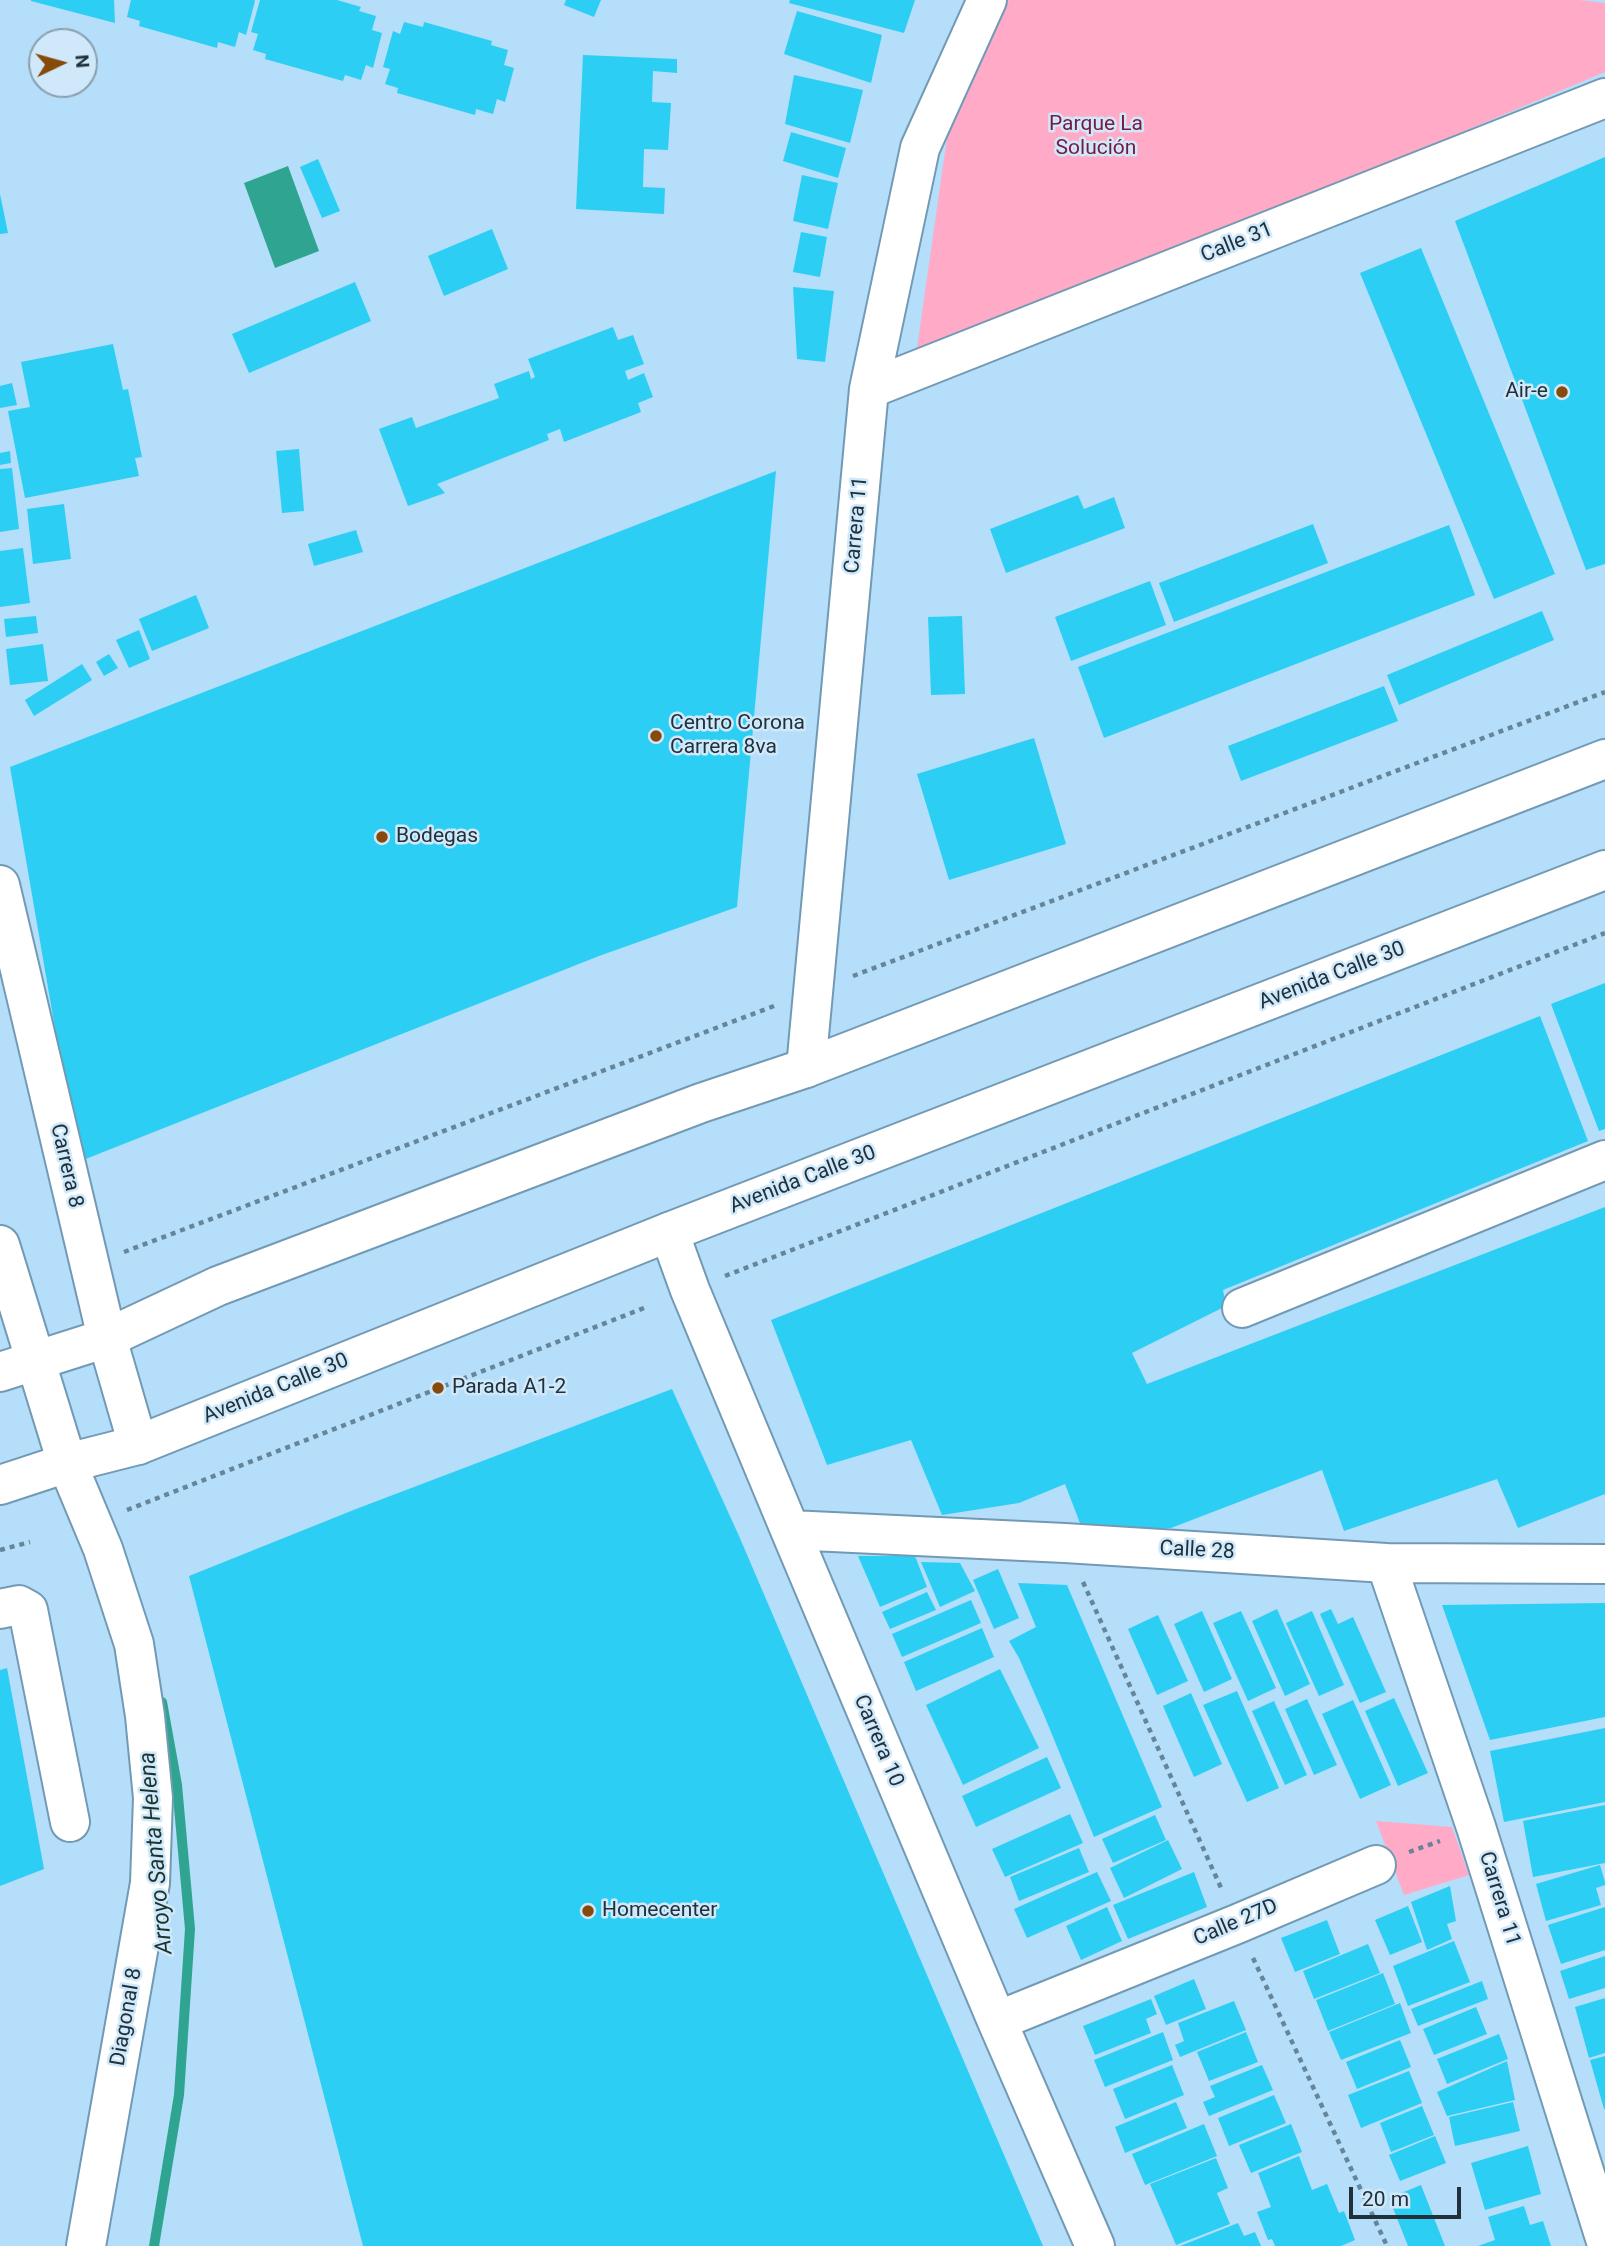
<!DOCTYPE html>
<html>
<head>
<meta charset="utf-8">
<style>
	body { margin:0 }
	#map { position:relative; width:1605px; height:2246px; overflow:hidden; background:#b4defa; font-family:Roboto,sans-serif }
	canvas { display:block }
	.north { position:absolute; left:28px; top:28px; width:70px; height:70px; box-sizing:border-box; background:#d0e9fa; border:2px solid #8a9fae; border-radius:50%; rotate:85deg; font-size:19px; font-weight:700; line-height:28px; text-align:center; color:#20313c }
	.north::after { content:''; display:block; margin:auto; width:24px; height:32px; background:#874a0a; clip-path:polygon(50% 0,100% 100%,50% 72%,0 100%) }
	.scale { position:absolute; left:1349px; top:2187px; width:112px; height:32px; box-sizing:border-box; border:4px solid #20313c; border-top:0; padding-left:9px; font-size:21px; line-height:24px; white-space:nowrap; color:#20313c; -webkit-text-stroke:5px #d0e9fa; paint-order:stroke }
</style>
</head>
<body>
<div id="map">
<canvas width="1605" height="2246"></canvas>
<div class="north">N</div>
<div class="scale">20 m</div>
</div>
<script>
const g = document.querySelector('canvas').getContext('2d');
g.lineJoin = 'round';
function fillPath(path, color) {
  g.fillStyle = color;
  g.fill(path, 'evenodd');
}
function poly(rows) {
  const path = new Path2D();
  for (const r of rows) {
    path.moveTo(r[0], r[1]);
    for (let i = 2; i < r.length; i += 2) path.lineTo(r[i], r[i + 1]);
  }
  return path;
}
function trace(path, color, width, dash) {
  g.strokeStyle = color;
  g.lineWidth = width;
  g.lineCap = dash ? 'butt' : 'round';
  g.setLineDash(dash || []);
  g.stroke(path);
}
function write(font, color, halo, rows, align = 'center') {
  g.font = font + ' Roboto,sans-serif';
  g.lineWidth = 5;
  g.setLineDash([]);
  g.textBaseline = 'middle';
  g.strokeStyle = halo;
  g.fillStyle = color;
  for (const [text, x, y, turn = 0] of rows) {
    g.save();
    g.translate(x, y);
    g.rotate((+turn || 0) * Math.PI / 180);
    g.textAlign = isNaN(turn) ? turn : align;
    if (halo) g.strokeText(text, 0, 0);
    g.fillText(text, 0, 0);
    g.restore();
  }
}
fillPath(poly([
	[1009,0,1579,0,1605,3,1605,72,915,362,949,124],
	[1376,1821,1452,1827,1469,1875,1404,1895]
]), '#ffabc7');
fillPath(poly([
	[288,166,319,251,275,268,244,183]
]), '#2fa591');
trace(poly([
	[154,2246,179,2095,190,1929,177,1785,162,1702]
]), '#2fa591', 10);
fillPath(poly([
	[31,0,114,0,115,23,31,1],
	[131,0,254,0,255,1,246,35,239,32,235,47,218,42,217,48,139,26,140,21,127,17],
	[260,0,337,0,361,7,359,11,376,16,372,30,382,33,373,68,366,65,361,80,345,75,343,81,265,59,266,54,253,50,258,34,251,32],
	[566,0,601,0,594,17,564,5],
	[790,0,915,0,904,33,789,3],
	[797,11,882,35,871,83,784,54],
	[404,22,423,27,424,22,492,41,491,45,508,50,504,65,514,68,505,102,497,99,493,114,476,109,475,115,397,93,398,88,385,84,390,69,383,67,393,31,400,34],
	[583,55,677,59,677,73,653,71,652,102,671,103,668,150,644,149,643,187,665,188,664,214,576,209],
	[794,75,863,90,850,143,785,124],
	[791,132,846,148,838,178,783,161],
	[1605,157,1605,564,1586,570,1455,221],
	[318,159,340,211,322,218,300,167],
	[802,175,838,183,828,229,793,221],
	[0,194,8,233,0,234],
	[492,229,508,269,444,296,428,256],
	[801,232,827,237,820,277,793,272],
	[1421,248,1555,574,1494,599,1360,273],
	[355,282,371,321,249,373,232,334],
	[793,287,834,291,825,362,797,359],
	[613,327,618,340,633,335,644,364,625,371,628,380,644,373,653,397,638,403,641,412,564,442,560,429,547,434,549,440,437,484,445,493,408,506,379,429,412,417,416,428,499,398,494,384,529,371,531,379,535,377,528,359],
	[113,344,123,390,128,389,142,457,135,458,139,476,25,498,8,411,30,407,21,362],
	[12,383,17,405,0,408,0,386],
	[299,449,304,511,282,513,276,451],
	[10,451,11,463,0,465,0,453],
	[12,468,19,529,0,532,0,469],
	[776,471,737,907,599,956,78,1162,10,767],
	[1078,495,1084,509,1114,497,1125,528,1006,573,990,529],
	[64,504,71,559,33,564,27,509],
	[1313,524,1328,563,1174,622,1159,583],
	[1449,525,1475,595,1104,738,1078,667],
	[356,530,363,552,314,566,308,544],
	[23,548,30,603,0,607,0,551],
	[1150,581,1166,625,1071,661,1055,617],
	[196,595,209,628,152,651,139,619],
	[1542,611,1554,640,1399,705,1387,675],
	[36,616,38,633,6,637,4,619],
	[962,616,965,694,931,695,928,617],
	[139,630,150,659,129,668,116,640],
	[43,644,48,681,10,685,6,649],
	[109,654,118,668,104,676,96,662],
	[82,664,92,680,34,716,25,700],
	[1384,686,1398,721,1241,781,1228,746],
	[1034,738,1066,844,949,880,917,774],
	[1605,983,1605,1129,1599,1131,1551,1004],
	[1540,1016,1588,1141,1223,1290,1226,1306,1132,1353,1147,1384,1605,1207,1605,1494,1518,1528,1497,1479,1344,1531,1322,1470,1171,1528,1083,1531,1065,1484,1019,1503,942,1515,911,1440,827,1465,771,1320],
	[672,1389,739,1536,1043,2246,363,2246,189,1576,356,1509],
	[858,1556,915,1556,927,1587,880,1607],
	[921,1562,960,1563,975,1591,940,1607],
	[998,1569,1019,1618,994,1629,973,1580],
	[1018,1583,1067,1585,1162,1807,1094,1837,1044,1715,1019,1658,1009,1641,1036,1627],
	[927,1592,936,1610,890,1629,882,1612],
	[971,1600,981,1623,902,1657,892,1634],
	[1605,1603,1605,1717,1490,1740,1442,1605],
	[1277,1609,1310,1684,1285,1696,1252,1621],
	[1331,1609,1338,1624,1353,1617,1386,1692,1360,1703,1320,1614],
	[1202,1611,1232,1679,1204,1692,1174,1624],
	[1241,1611,1276,1688,1248,1701,1213,1623],
	[1312,1611,1344,1685,1319,1696,1286,1623],
	[1158,1615,1188,1681,1157,1695,1128,1629],
	[982,1628,994,1657,916,1691,904,1662],
	[7,1668,44,1869,0,1886,0,1670],
	[1000,1669,1039,1748,963,1785,926,1705],
	[1237,1691,1279,1788,1247,1802,1203,1705],
	[1191,1693,1222,1764,1194,1777,1163,1706],
	[1394,1698,1428,1773,1398,1786,1365,1711],
	[1307,1699,1337,1765,1314,1775,1285,1709],
	[1353,1700,1391,1785,1360,1799,1322,1714],
	[1274,1701,1307,1775,1285,1785,1252,1711],
	[1605,1728,1605,1802,1504,1822,1490,1751],
	[1047,1757,1061,1788,976,1827,962,1796],
	[1605,1805,1605,1863,1533,1877,1523,1821],
	[1070,1814,1083,1843,1005,1877,992,1849],
	[1155,1815,1166,1840,1113,1863,1102,1839],
	[1168,1840,1182,1869,1124,1898,1110,1868],
	[1079,1848,1089,1872,1019,1901,1010,1877],
	[1600,1865,1605,1882,1605,1885,1596,1888,1601,1905,1546,1921,1536,1884],
	[1097,1872,1111,1901,1027,1938,1014,1909],
	[1194,1872,1207,1907,1128,1939,1113,1905],
	[1450,1886,1456,1921,1447,1924,1452,1939,1427,1950,1411,1902],
	[1408,1906,1422,1942,1390,1955,1375,1920],
	[1107,1907,1122,1941,1081,1960,1066,1926],
	[1605,1907,1605,1950,1561,1964,1548,1925],
	[1327,1920,1340,1954,1295,1972,1281,1938],
	[1454,1941,1470,1982,1408,2006,1393,1966],
	[1368,1944,1380,1973,1314,1999,1303,1971],
	[1605,1956,1605,1988,1569,1999,1560,1971],
	[1383,1973,1395,2004,1328,2031,1316,2000],
	[1194,1979,1206,2009,1166,2025,1154,1996],
	[1482,1981,1488,1999,1418,2026,1411,2009],
	[1605,1998,1605,2053,1589,2058,1575,2007],
	[1151,1999,1157,2014,1146,2019,1151,2033,1095,2055,1083,2026],
	[1234,2001,1246,2030,1180,2057,1175,2045,1184,2041,1178,2023],
	[1400,2003,1411,2033,1341,2060,1329,2032],
	[1476,2007,1487,2034,1434,2055,1423,2029],
	[1163,2032,1173,2060,1105,2087,1094,2060],
	[1246,2032,1258,2062,1209,2081,1197,2052],
	[1499,2034,1508,2059,1447,2084,1437,2059],
	[1400,2040,1411,2067,1357,2089,1346,2062],
	[1605,2056,1605,2109,1604,2109,1590,2060],
	[1507,2061,1515,2100,1447,2116,1437,2092],
	[1172,2065,1184,2095,1125,2119,1113,2089],
	[1262,2065,1273,2090,1209,2116,1203,2102,1215,2097,1210,2086],
	[1409,2071,1422,2103,1361,2128,1348,2095],
	[1274,2095,1286,2123,1229,2146,1218,2118],
	[1176,2102,1187,2128,1125,2153,1115,2127],
	[1513,2102,1520,2131,1455,2146,1449,2117],
	[1422,2106,1434,2135,1391,2152,1380,2123],
	[1204,2124,1217,2156,1145,2185,1132,2154],
	[1291,2124,1302,2152,1251,2173,1239,2145],
	[1435,2136,1446,2163,1400,2181,1389,2155],
	[1528,2146,1541,2194,1485,2210,1471,2163],
	[1299,2156,1312,2190,1327,2184,1339,2213,1344,2211,1355,2240,1341,2246,1275,2246,1272,2239,1268,2240,1257,2212,1271,2207,1258,2173],
	[1216,2158,1228,2188,1217,2193,1230,2224,1176,2245,1150,2184],
	[1421,2185,1445,2246,1408,2246,1389,2198],
	[1524,2206,1530,2225,1543,2221,1551,2246,1478,2246,1495,2240,1488,2217],
	[1238,2223,1244,2236,1255,2232,1261,2246,1180,2246]
]), '#2dcef4');
const minor = poly([
	[869,389,1605,98],
	[0,885,107,1338,138,1445],
	[806,1068,869,389,920,148,987,0],
	[669,1232,690,1290,790,1530,997,2021,1095,2246],
	[0,1245,67,1463,103,1549,134,1644,145,1716,153,1798,150,1883,86,2246],
	[1242,1308,1605,1160],
	[790,1530,1065,1543,1386,1563,1605,1564],
	[1386,1563,1476,1827,1605,2238],
	[0,1609,19,1605,28,1610,70,1822],
	[997,2021,1237,1924,1376,1865]
]);
const highway = poly([
	[0,1372,107,1338,218,1286,701,1103,806,1068,1605,759],
	[0,1485,67,1463,138,1445,669,1232,1605,870]
]);
trace(minor, '#739ab5', 42);
trace(highway, '#739ab5', 42);
trace(poly([
	[853,976,1605,692],
	[124,1252,774,1006],
	[725,1276,1605,933],
	[127,1510,644,1308],
	[0,1550,30,1542],
	[1083,1582,1222,1890],
	[1409,1852,1440,1841],
	[1253,1958,1387,2246]
]), '#678598', 4.5, [5, 5]);
trace(minor, '#fff', 38);
trace(highway, '#fff', 38);
for (const [x, y, r, color] of [
	[1562,392,7,"#874a0a"],
	[656,736,7,"#874a0a"],
	[382,837,7,"#874a0a"],
	[438,1388,7,"#874a0a"],
	[588,1911,7,"#874a0a"]
]) {
  const dot = new Path2D();
  dot.arc(x, y, r, 0, 2 * Math.PI);
  g.fillStyle = color;
  g.fill(dot);
  trace(dot, '#d0e9fa', 2.5);
}
write('21px', '#761943', '#d0e9fa', [
	["Parque La",1096,125],
	["Solución",1096,149]
]);
write('21px', '#20313c', '#d0e9fa', [
	["Calle 31",1237,243,-22],
	["Carrera 11",857,525,-85],
	["Avenida Calle 30",1332,976,-21],
	["Carrera 8",66,1166,77],
	["Avenida Calle 30",803,1180,-21],
	["Avenida Calle 30",276,1389,-22],
	["Calle 28",1197,1551,3],
	["Carrera 10",878,1741,67],
	["Carrera 11",1499,1899,73],
	["Calle 27D",1236,1923,-23],
	["Diagonal 8",127,2017,-80]
]);
write('21px', '#20313c', '#d0e9fa', [
	["Air-e",1548,392,"right"],
	["Centro Corona",670,724],
	["Carrera 8va",670,748],
	["Bodegas",396,837],
	["Parada A1-2",452,1388],
	["Homecenter",602,1911]
], 'left');
write('italic 23px', '#1b342e', '#d0e9fa', [
	["Arroyo Santa Helena",157,1853,-95]
]);
</script>
</body>
</html>
